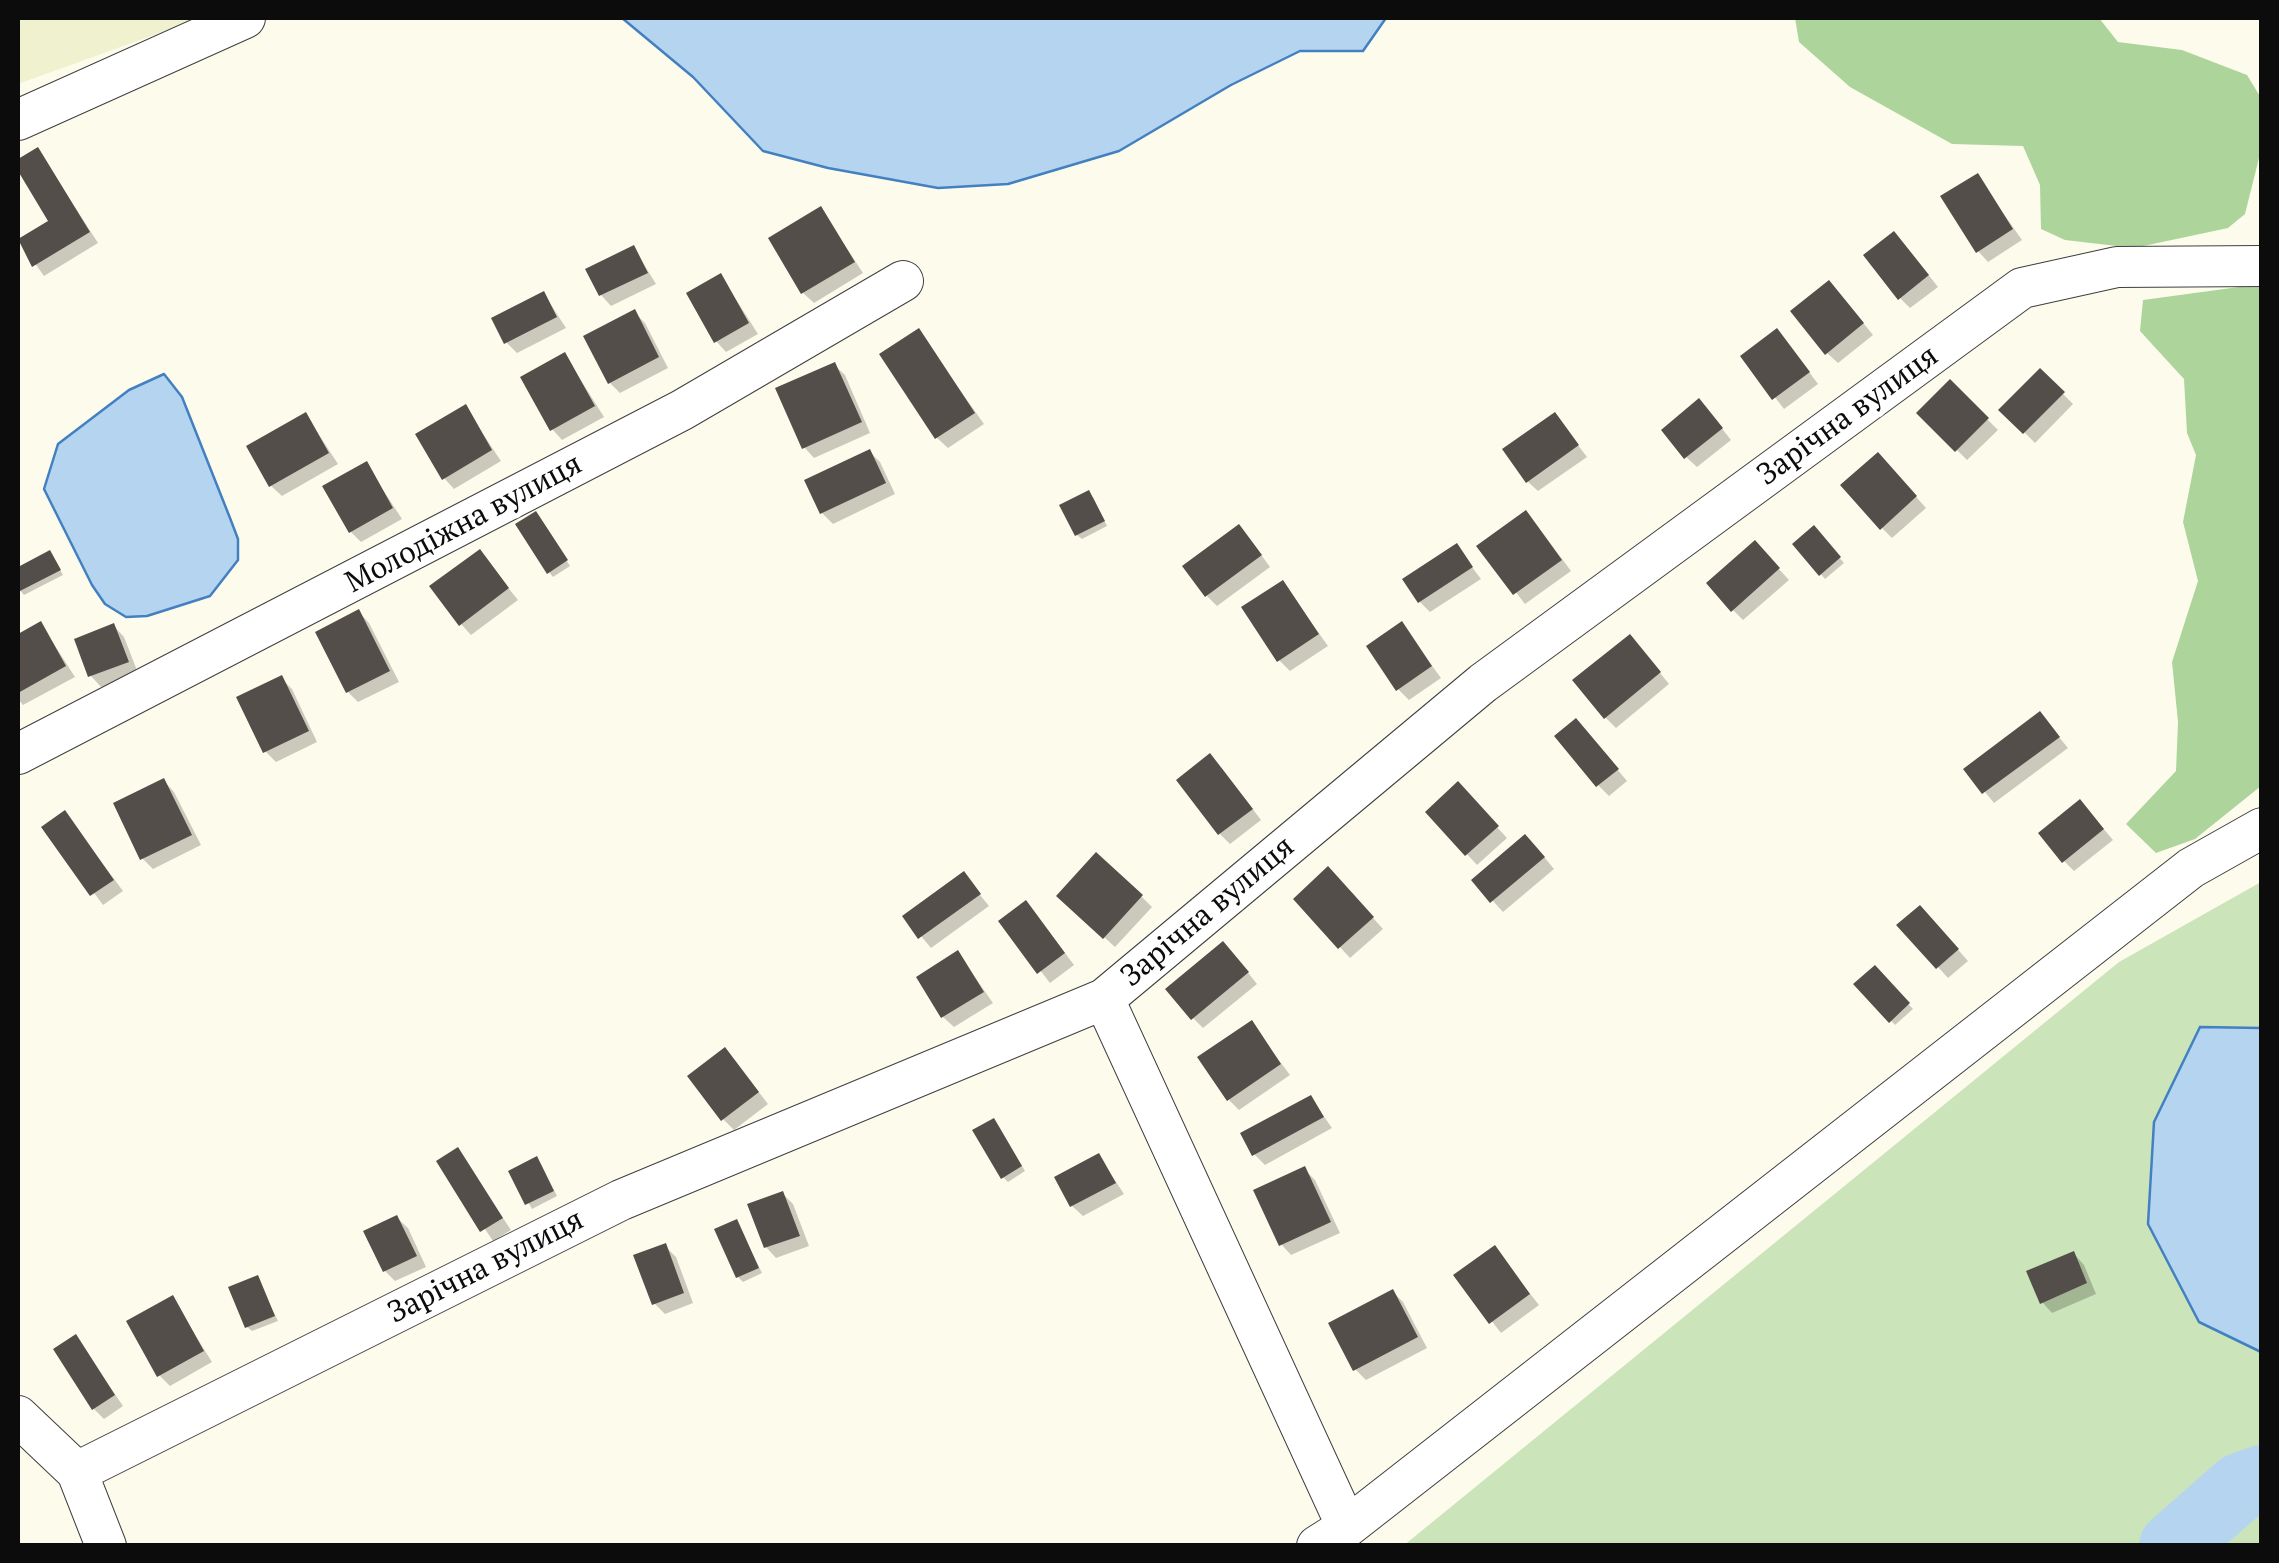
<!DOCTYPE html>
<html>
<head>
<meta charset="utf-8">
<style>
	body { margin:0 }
	#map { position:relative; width:2279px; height:1563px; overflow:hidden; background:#fdfcec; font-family:"PT Serif",serif }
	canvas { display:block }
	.frame { position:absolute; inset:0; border:20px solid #0c0c0c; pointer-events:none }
</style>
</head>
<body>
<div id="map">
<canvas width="2279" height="1563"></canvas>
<div class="frame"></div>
</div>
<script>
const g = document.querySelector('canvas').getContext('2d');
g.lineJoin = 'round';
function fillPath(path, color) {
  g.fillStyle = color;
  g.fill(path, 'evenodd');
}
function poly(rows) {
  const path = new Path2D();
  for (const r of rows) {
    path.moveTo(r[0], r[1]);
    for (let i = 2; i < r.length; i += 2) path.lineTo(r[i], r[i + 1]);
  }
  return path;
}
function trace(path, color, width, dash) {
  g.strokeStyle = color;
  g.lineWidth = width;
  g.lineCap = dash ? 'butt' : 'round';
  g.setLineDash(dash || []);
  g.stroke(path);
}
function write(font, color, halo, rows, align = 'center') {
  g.font = font + ' "PT Serif",serif';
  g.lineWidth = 10;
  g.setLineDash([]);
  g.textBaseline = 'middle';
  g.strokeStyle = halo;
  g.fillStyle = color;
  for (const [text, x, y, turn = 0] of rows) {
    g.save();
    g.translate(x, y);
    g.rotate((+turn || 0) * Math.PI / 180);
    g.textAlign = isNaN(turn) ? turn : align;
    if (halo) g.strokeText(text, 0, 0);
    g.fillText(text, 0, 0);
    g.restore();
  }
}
fillPath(poly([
	[18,18,201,18,18,84]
]), '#f0f1cf');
fillPath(poly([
	[2261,882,2261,1028,2200,1027,2199,1322,2261,1352,2261,1545,1403,1546,2119,962]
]), '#cbe4b9');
fillPath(poly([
	[1795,18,2099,18,2118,42,2182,50,2247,75,2261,98,2262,146,2245,214,2228,228,2134,248,2065,240,2041,229,2040,185,2023,146,1952,144,1850,87,1799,42],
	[2261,284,2261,786,2195,839,2156,853,2126,824,2176,771,2178,722,2172,662,2198,581,2183,522,2196,455,2187,433,2184,379,2140,331,2143,300]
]), '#add49a');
const water = poly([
	[622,18,1386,18,1363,51,1300,51,1231,85,1119,151,1008,184,938,188,828,168,763,151,693,77,622,18],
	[164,374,182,397,230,518,238,539,238,560,210,596,147,616,126,617,105,604,92,585,44,489,58,444,129,390,164,374],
	[2200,1027,2261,1028,2261,1352,2199,1322,2148,1224,2154,1122,2200,1027]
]);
fillPath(water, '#b5d4f0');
trace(water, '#4380c1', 2.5);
fillPath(poly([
	[38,150,98,243,44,276,19,241,52,222,18,166],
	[1977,176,2022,240,1988,262,1978,251],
	[821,209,863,273,814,303,803,293],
	[1904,244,1938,287,1910,308,1900,298],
	[634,248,656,284,611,306,601,295],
	[721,276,758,334,726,352,716,341],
	[1839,293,1873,335,1838,363,1827,353],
	[544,294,566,328,517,353,506,342],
	[634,312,645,323,668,368,620,393,610,383],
	[918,331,984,424,948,448,937,438],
	[1787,342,1818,384,1784,409,1743,356],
	[565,355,604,417,562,440,552,429],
	[834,365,845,375,870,433,814,458,804,447],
	[2040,371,2073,404,2035,443,2002,410],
	[1950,382,1998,430,1967,460,1920,413],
	[465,407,501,461,454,489,444,478],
	[1709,412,1731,440,1697,467,1686,457],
	[306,415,338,464,282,496,271,486],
	[1555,415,1587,457,1538,491,1527,481],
	[870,452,880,462,895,494,833,524,822,513],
	[366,464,402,519,361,542,351,532],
	[1888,465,1926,508,1892,538,1882,528],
	[1093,497,1107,526,1082,539,1077,535],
	[540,519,570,566,553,577,549,572],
	[1536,524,1571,571,1525,604,1480,546],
	[1814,529,1844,563,1825,579,1795,544],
	[1249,538,1270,567,1217,606,1207,596],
	[1456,546,1481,579,1430,612,1420,602],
	[479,552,518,600,471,635,461,624],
	[50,553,63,575,24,595,18,588,18,569],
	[1765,554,1789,580,1743,620,1733,610],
	[1283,583,1328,646,1290,671,1279,660],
	[359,612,369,623,399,682,358,702,348,692],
	[41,624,75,677,23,705,18,699,18,637],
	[1402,625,1441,678,1409,700,1398,689],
	[114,626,124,637,138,673,101,687,91,676],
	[1640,648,1669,684,1616,728,1605,717],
	[281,678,292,689,317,742,276,762,266,752,240,698],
	[2040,714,2068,748,1994,803,1966,769],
	[1586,732,1627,781,1609,796,1598,785],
	[1221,767,1261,820,1230,844,1220,834],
	[164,781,174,792,201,845,153,869,142,858],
	[1458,785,1507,838,1477,865,1428,812],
	[65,813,123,891,103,905,45,827],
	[2090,813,2113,840,2074,871,2064,861],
	[1536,847,1554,869,1503,912,1474,880],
	[964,875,989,906,931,948,905,917],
	[1339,880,1383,929,1350,958,1296,899],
	[1141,896,1152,907,1115,947,1070,906],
	[1036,914,1074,965,1050,983,1002,921],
	[1930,918,1968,961,1948,978,1900,925],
	[958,953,993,1003,954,1027,943,1017],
	[1234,955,1257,984,1203,1028,1193,1018],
	[1874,968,1913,1009,1895,1025,1857,985],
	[1251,1023,1290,1075,1239,1110,1229,1100],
	[735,1061,768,1104,734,1130,723,1119],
	[1311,1098,1332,1128,1265,1165,1254,1154],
	[998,1125,1025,1171,1008,1182,1003,1177],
	[458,1151,511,1230,493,1241,440,1162],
	[1099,1156,1124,1194,1083,1216,1072,1206],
	[541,1164,557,1196,532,1209,511,1172],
	[1304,1169,1315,1180,1340,1233,1291,1255,1281,1244],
	[783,1194,793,1204,809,1246,776,1258,766,1247],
	[397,1218,408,1228,426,1267,395,1281,385,1271],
	[737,1222,762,1273,743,1282,738,1277],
	[665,1246,676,1257,693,1303,665,1314,654,1303],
	[1494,1248,1539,1305,1501,1333,1457,1276],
	[2074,1254,2084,1265,2096,1294,2052,1313,2042,1302],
	[257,1278,278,1321,252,1331,247,1327],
	[1393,1292,1403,1302,1427,1348,1366,1380,1355,1369],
	[172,1298,212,1362,170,1386,159,1375],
	[76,1337,123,1406,104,1419,94,1409]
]), '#0003');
trace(poly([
	[2173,1546,2240,1487,2262,1479]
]), '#b5d4f0', 68);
fillPath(poly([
	[38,147,90,232,32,267,18,239,48,221,18,171,18,159],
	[1978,173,2013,229,1976,253,1940,196],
	[821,206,855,262,801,294,768,238],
	[1894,231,1929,275,1898,300,1863,255],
	[634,245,648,273,599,296,585,269],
	[721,273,749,323,714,343,686,293],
	[1829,280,1864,323,1825,355,1790,311],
	[544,291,557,317,504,344,491,318],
	[635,309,659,357,608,384,583,336],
	[919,328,975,413,935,439,879,354],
	[1777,328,1810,372,1772,400,1740,356],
	[565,352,595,406,550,431,520,377],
	[835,362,862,422,802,449,775,388],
	[2040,368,2065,392,2023,434,1998,410],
	[1950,379,1989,418,1955,452,1916,413],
	[1699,398,1723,428,1684,459,1661,430],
	[466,404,492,450,442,480,415,434],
	[306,412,329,453,269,487,246,446],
	[1555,412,1579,445,1526,483,1502,449],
	[870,449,886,483,820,514,804,480],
	[1878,452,1917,496,1880,530,1840,485],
	[367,461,393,508,349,533,322,486],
	[1089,490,1105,521,1075,536,1059,505],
	[1526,510,1562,560,1513,595,1476,546],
	[536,511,568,560,547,574,515,524],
	[1239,524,1262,555,1205,597,1182,566],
	[1814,525,1841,557,1819,576,1792,544],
	[1755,540,1780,568,1731,612,1706,583],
	[1457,543,1473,567,1418,603,1402,579],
	[480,549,509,588,459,626,429,586],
	[50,550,61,570,18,592,18,567],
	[1283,580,1319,634,1277,662,1241,607],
	[359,609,390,671,346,693,315,632],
	[41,621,66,666,18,693,18,634],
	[1402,621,1432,666,1396,691,1366,646],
	[114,623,129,662,88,677,74,639],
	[1630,634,1661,672,1604,719,1572,680],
	[282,675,309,731,263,753,236,697],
	[2040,711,2060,737,1982,794,1963,769],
	[1576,718,1619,769,1596,787,1554,736],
	[1210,753,1253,809,1218,835,1176,780],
	[164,778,192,835,140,860,113,803],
	[1458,781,1499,826,1465,856,1425,812],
	[2080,799,2104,829,2062,863,2038,833],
	[65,810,114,880,90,896,41,827],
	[1525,834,1545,857,1490,903,1471,880],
	[1096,852,1143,895,1103,939,1056,896],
	[1328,866,1374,917,1338,949,1293,899],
	[964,871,981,894,918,939,902,916],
	[1026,900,1065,953,1037,974,998,921],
	[1920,905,1959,949,1936,969,1896,925],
	[1223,941,1249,972,1191,1020,1165,989],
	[958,950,984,992,941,1018,916,977],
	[1875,965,1910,1003,1889,1023,1853,984],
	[1252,1020,1281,1064,1227,1101,1197,1057],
	[725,1047,759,1092,721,1121,687,1076],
	[1311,1095,1324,1117,1252,1156,1240,1133],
	[994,1118,1022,1166,1001,1179,972,1130],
	[458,1147,503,1218,480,1232,436,1161],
	[1099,1153,1116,1183,1070,1207,1054,1177],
	[537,1156,554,1191,525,1205,508,1171],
	[1305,1166,1331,1222,1279,1246,1253,1190],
	[783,1191,800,1236,764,1248,747,1204],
	[397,1215,417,1256,383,1272,363,1231],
	[737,1219,759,1268,736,1278,714,1229],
	[666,1243,684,1293,652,1305,633,1255],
	[1495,1245,1530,1294,1489,1324,1453,1275],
	[2074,1251,2087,1283,2040,1304,2026,1271],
	[258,1275,275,1316,245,1328,228,1287],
	[1393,1289,1418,1337,1353,1371,1328,1323],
	[173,1295,204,1351,157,1377,126,1321],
	[76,1334,115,1395,92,1410,53,1349]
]), '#534e49');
const street = poly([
	[18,120,245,18],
	[18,754,682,410,903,281],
	[1104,999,1347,1527],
	[18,1416,77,1472,106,1546],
	[77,1472,621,1200,1104,999,1483,683,2022,288,2117,267,2262,266],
	[1317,1546,1347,1527,2191,868,2262,828]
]);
trace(street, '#3f3f3f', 42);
trace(street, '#fff', 40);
write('30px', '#0c0c0c', '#fff', [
	["Зарічна вулиця",1848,416,-36],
	["Молодіжна вулиця",464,524,-28],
	["Зарічна вулиця",1208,912,-40],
	["Зарічна вулиця",486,1267,-27]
]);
</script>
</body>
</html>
